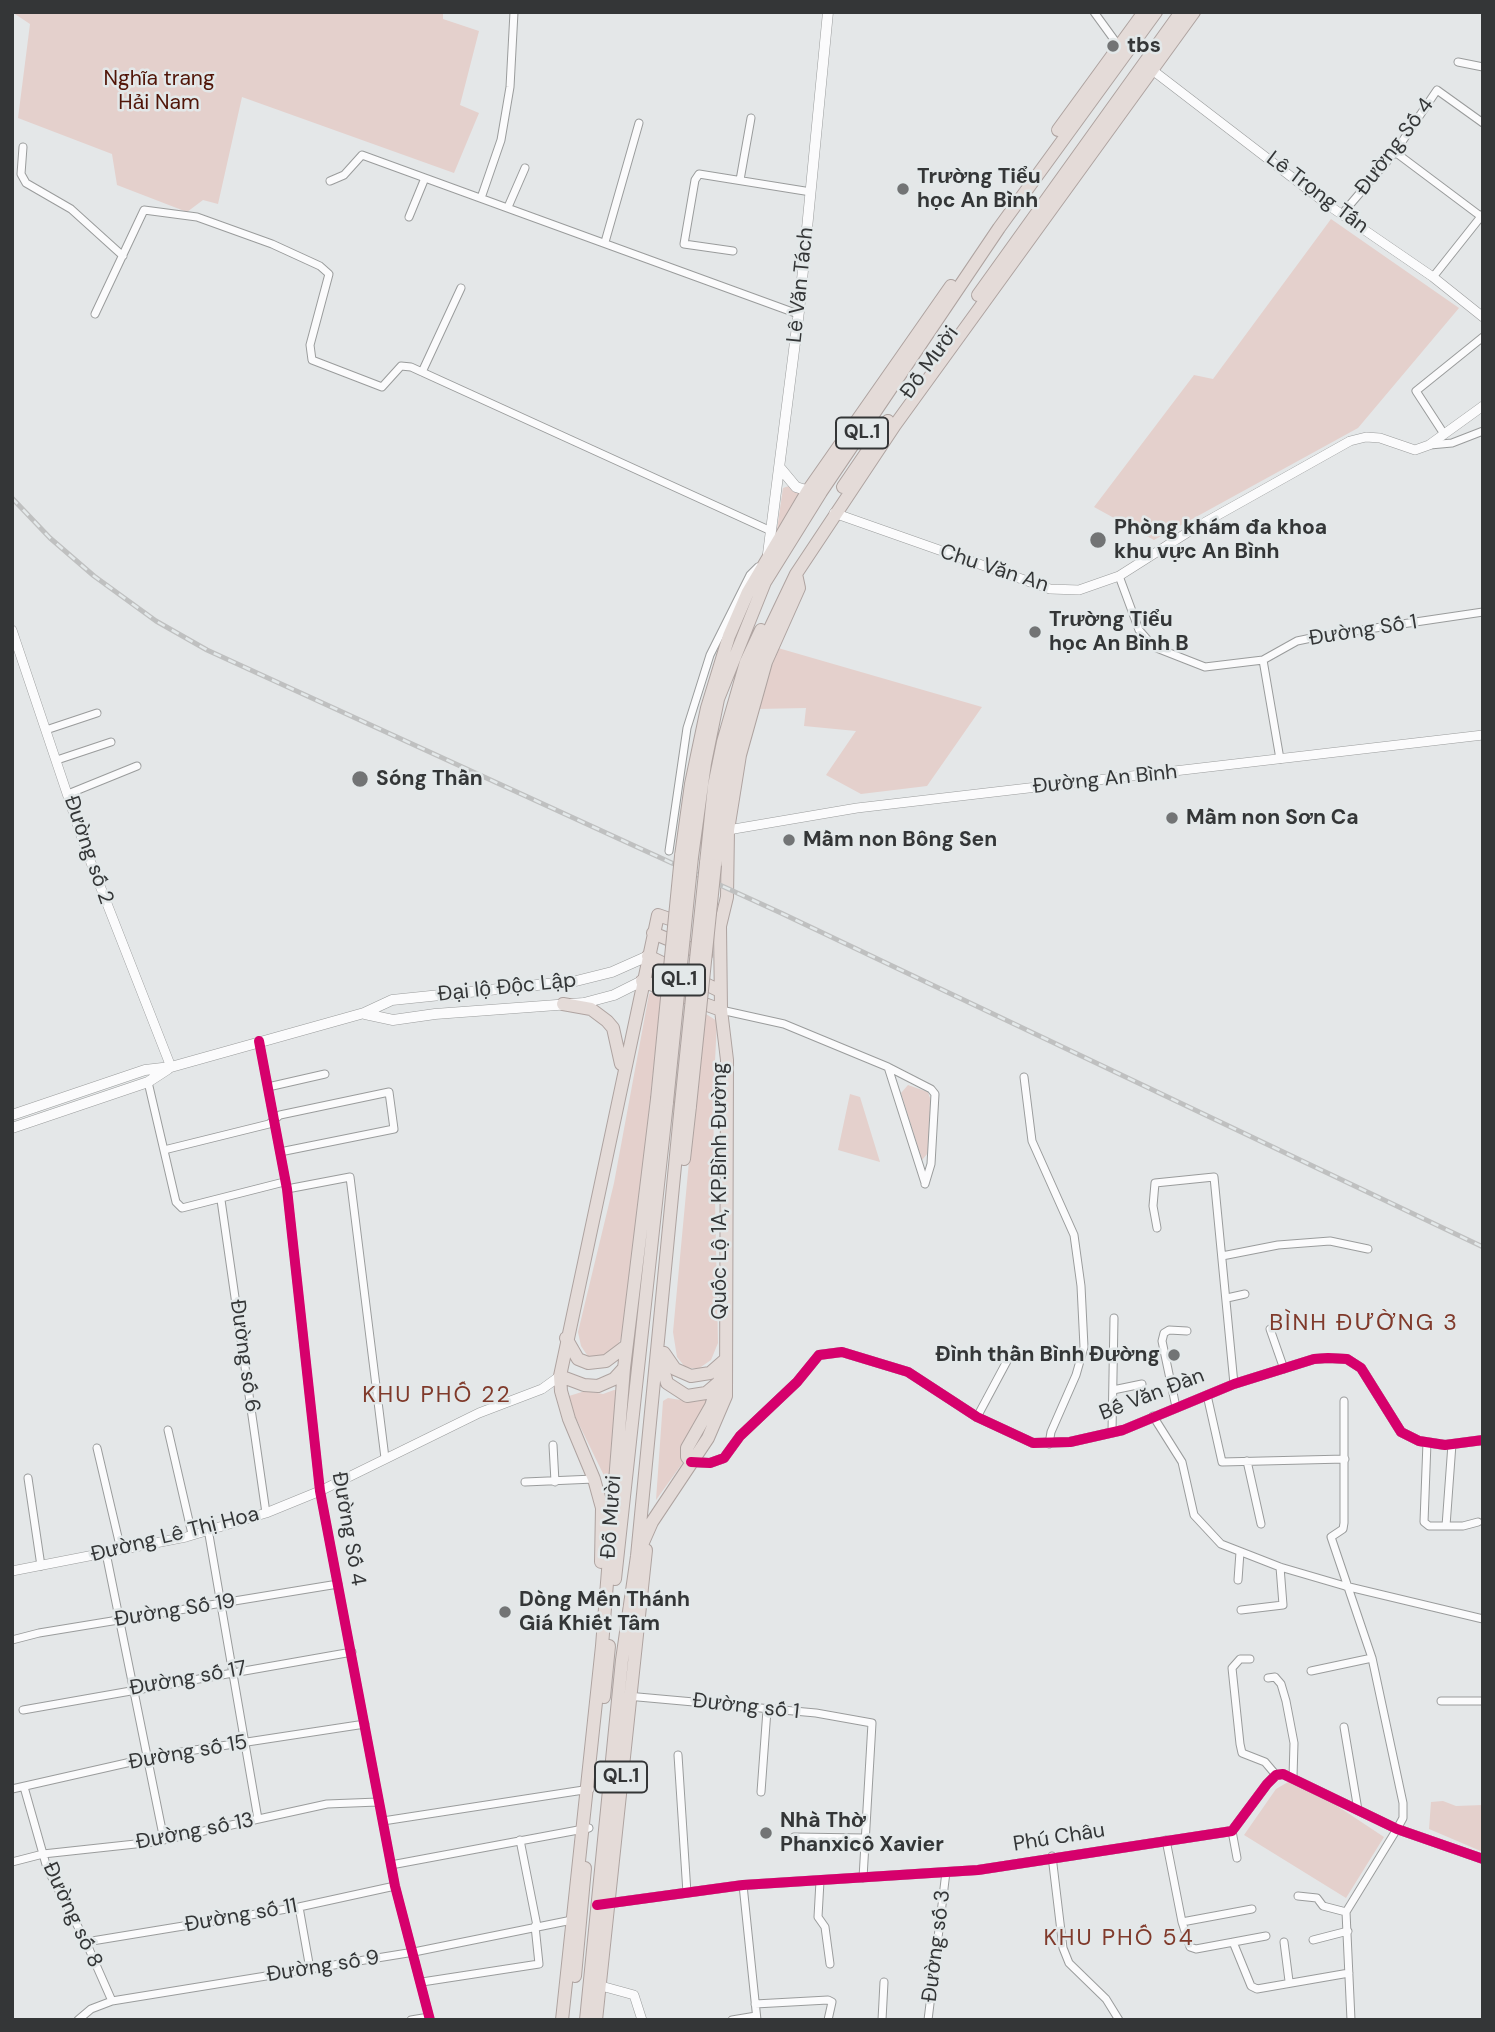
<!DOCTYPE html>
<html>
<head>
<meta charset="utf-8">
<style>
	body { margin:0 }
	#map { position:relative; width:1495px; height:2032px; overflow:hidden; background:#e4e7e8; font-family:"DM Sans",sans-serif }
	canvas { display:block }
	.frame { position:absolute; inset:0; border:14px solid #343637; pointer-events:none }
</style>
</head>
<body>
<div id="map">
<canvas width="1495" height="2032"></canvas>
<div class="frame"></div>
</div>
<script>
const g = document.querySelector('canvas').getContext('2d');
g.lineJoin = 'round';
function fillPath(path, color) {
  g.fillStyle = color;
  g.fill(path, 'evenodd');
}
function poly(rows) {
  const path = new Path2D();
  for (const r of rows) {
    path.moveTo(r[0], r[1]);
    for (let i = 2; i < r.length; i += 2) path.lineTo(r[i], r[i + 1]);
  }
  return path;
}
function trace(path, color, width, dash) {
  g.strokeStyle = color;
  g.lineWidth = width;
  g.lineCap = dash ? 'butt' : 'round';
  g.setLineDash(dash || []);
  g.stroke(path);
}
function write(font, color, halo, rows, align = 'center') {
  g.font = font + ' "DM Sans",sans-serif';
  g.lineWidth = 5;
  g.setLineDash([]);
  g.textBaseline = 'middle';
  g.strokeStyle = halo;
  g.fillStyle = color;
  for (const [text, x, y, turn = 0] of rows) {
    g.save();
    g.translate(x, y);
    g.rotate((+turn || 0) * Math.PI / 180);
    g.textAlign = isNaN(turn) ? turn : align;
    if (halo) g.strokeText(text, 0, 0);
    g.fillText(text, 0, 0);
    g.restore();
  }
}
fillPath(poly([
	[12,12,443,12,443,19,479,31,460,105,479,113,454,173,242,97,218,204,203,200,187,212,117,185,112,154,18,118,30,24],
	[1331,219,1459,308,1358,428,1154,540,1094,507,1194,375,1213,379],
	[789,486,802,494,776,536,783,488],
	[778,648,982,707,927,786,861,794,826,775,856,731,804,726,806,708,757,709],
	[653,991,661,994,632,1278,622,1336,616,1350,613,1355,589,1358,581,1346,578,1332,614,1183,649,994],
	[703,1012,717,1021,713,1102,718,1343,711,1360,698,1369,685,1367,677,1357,673,1332],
	[908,1085,928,1092,931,1101,928,1153,922,1160,901,1093],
	[850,1094,860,1097,880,1162,838,1150],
	[614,1390,619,1390,611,1490,572,1410,569,1396,585,1391,603,1394],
	[668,1398,694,1402,712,1398,684,1461,656,1500,663,1401],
	[1295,1778,1384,1837,1346,1898,1244,1835,1276,1789],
	[1443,1801,1456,1806,1483,1805,1483,1852,1429,1829,1431,1802]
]), '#e4d0cc');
const minor = poly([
	[1094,12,1118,45],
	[1458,62,1483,67],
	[23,147,21,174,26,183,71,209,123,256],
	[1395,152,1483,218],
	[740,180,751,118],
	[330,181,344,175,362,155,798,314],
	[481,198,501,140,510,87,514,12],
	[508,207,525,168],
	[1342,214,1395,152,1437,90,1483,123],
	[409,217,425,178],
	[605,242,639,123],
	[733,251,684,244,695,180,699,174,811,192],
	[1433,277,1483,214],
	[95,314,144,210,197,217,272,244,320,266,329,274,310,345,312,360,382,387,401,366,411,367,771,531],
	[422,372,461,288],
	[1444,434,1416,391,1483,337],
	[1430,445,1452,443,1483,431],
	[1119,576,1139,630,1154,647,1205,667,1263,660],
	[46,730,97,713],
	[1280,759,1263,660,1297,641,1321,636,1483,612],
	[57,760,111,742],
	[68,794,137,766],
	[669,851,687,728,710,655,750,575,758,567],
	[721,1010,784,1024,888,1067,931,1089,935,1094,931,1164,925,1184],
	[259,1041,287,1189,320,1491,395,1886,430,2020],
	[888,1067,925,1183],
	[1024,1077,1032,1141,1074,1235,1081,1286,1084,1347,1076,1375,1051,1432,1049,1444],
	[148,1082,176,1202,182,1208,284,1182],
	[268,1087,325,1074],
	[164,1150,269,1124,280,1115,389,1092,394,1129,280,1152],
	[287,1189,350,1177,385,1458],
	[221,1200,266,1513],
	[1157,1228,1153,1206,1155,1183,1214,1177,1234,1384],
	[1222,1256,1278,1245,1330,1241,1368,1249],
	[1227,1298,1245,1294],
	[1270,1329,1284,1369],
	[1113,1390,1142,1384],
	[1207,1395,1222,1462,1345,1459],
	[1344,1401,1344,1523,1343,1529,1331,1537,1372,1658,1403,1803,1403,1818,1397,1829,1346,1912,1351,2020],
	[1176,1407,1162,1341,1164,1333,1169,1330,1187,1331],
	[1153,1416,1182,1462,1194,1515,1221,1544,1280,1567,1345,1586,1483,1619],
	[977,1417,1007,1361],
	[168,1430,192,1534],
	[1112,1432,1114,1318],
	[1427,1442,1424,1522,1429,1526,1463,1526,1478,1522],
	[553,1445,555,1482],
	[97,1448,121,1550],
	[1247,1461,1261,1524],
	[28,1478,41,1566],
	[525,1482,594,1479],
	[1446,1526,1452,1444],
	[208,1529,258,1819],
	[106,1553,164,1840],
	[1238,1580,1240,1552],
	[1241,1610,1283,1605,1280,1567],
	[12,1640,39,1633,338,1584],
	[1250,1659,1240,1659,1232,1668,1240,1744,1242,1753,1265,1762,1276,1775],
	[1311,1671,1372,1658],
	[1268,1678,1275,1677,1281,1684,1286,1701,1294,1743,1293,1777],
	[627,1696,816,1713,872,1723,863,1878],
	[1441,1701,1483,1701],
	[23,1710,352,1652],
	[1344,1727,1358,1810],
	[678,1755,687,1893],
	[24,1787,47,1868,86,1942,112,2001],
	[12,1789,162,1755,365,1724],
	[761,1792,767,1710],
	[383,1821,590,1789],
	[1232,1831,1237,1858],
	[794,1837,864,1838],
	[520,1840,537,1926],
	[1166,1840,1182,1922,1190,1947,1196,1949,1266,1936],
	[1052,1856,1063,1948,1069,1963,1106,1999,1119,2020],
	[12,1862,43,1854,154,1842,327,1804,378,1802],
	[391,1865,589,1828],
	[820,1881,818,1917,825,1927,830,1964],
	[743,1885,757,2020],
	[1298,1896,1317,1898,1323,1906,1346,1912],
	[299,1907,310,1969],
	[1182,1922,1252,1909],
	[1313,1940,1348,1931],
	[86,1942,299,1907,395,1886],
	[1233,1942,1251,1986,1257,1989,1349,1973],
	[1284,1942,1289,1981],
	[422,1982,539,1964,535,1926],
	[755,2004,828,2000,832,2002,828,2020],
	[78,2020,91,2009,112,2001,414,1952,572,1920],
	[411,2020,429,2017],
	[732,2020,756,2016],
	[882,2020,884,1982],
	[928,2020,946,1872]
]);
const tertiary = poly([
	[1151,69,1328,205,1433,277,1483,317],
	[834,513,1050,589,1079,590,1119,576,1193,529,1350,441,1366,437,1380,438,1415,450,1429,445,1483,406],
	[12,630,86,850,171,1067],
	[728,830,857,808,1483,735],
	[691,1462,710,1463,724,1458,740,1436,797,1382,819,1355,842,1352,908,1372,977,1417,1033,1443,1070,1442,1123,1430,1234,1384,1314,1359,1328,1358,1347,1359,1361,1368,1401,1432,1419,1441,1445,1445,1483,1440],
	[12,1571,186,1537,266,1513,320,1491,479,1413,542,1389,560,1376],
	[604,1904,743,1885,978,1870,1232,1831,1267,1784,1276,1775,1283,1774,1397,1829,1483,1859],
	[594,1984,634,1995,642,2020]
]);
const secondary = poly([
	[781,469,796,487,812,492],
	[768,554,799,311,828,12],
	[365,1014,393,1020,435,1014,584,1003,614,995,642,981],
	[12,1115,145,1070,171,1067,364,1013,392,1000,576,981,612,972,648,956],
	[12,1128,148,1082,168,1069]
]);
const trunk = poly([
	[1058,130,1144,12],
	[978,295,1181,12],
	[843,487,888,421],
	[681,856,691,784,707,708,729,636,748,592,807,492,951,286],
	[692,857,705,763,718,699,765,582,821,492,999,228,1156,12],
	[706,863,714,786,723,742,746,662,761,630],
	[715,865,726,775,738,720,765,639,796,574,895,425,1194,12],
	[653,933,706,955],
	[648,956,720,991],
	[642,981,721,1010],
	[563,1004,591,1009,607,1021,613,1028,621,1064],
	[684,1159,690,1106],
	[566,1338,578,1359,588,1363,606,1361,626,1346],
	[664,1353,675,1369,691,1376,710,1373,726,1359],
	[660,1358,667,1383,687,1396,706,1393,719,1382],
	[560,1376,584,1385,598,1386,614,1379,624,1368],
	[691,1462,687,1457,687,1448,711,1406,723,1369],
	[637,1556,652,1522,708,1438,726,1396,727,1060,721,1010,720,926,727,897,728,830,740,755,766,662,799,588,796,574],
	[601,1562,602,1508,594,1479,569,1419,561,1391,560,1376,658,915,684,924],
	[615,1579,667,1102],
	[604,1697,609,1646],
	[575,1976,585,1868],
	[562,2020,602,1646,624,1368,657,1099],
	[586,2020,622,1660,637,1556,681,1104],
	[596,2020,646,1550]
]);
trace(minor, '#9a9c9c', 9);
trace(tertiary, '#9a9c9c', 10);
trace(secondary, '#9a9c9c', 11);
trace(trunk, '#aea3a0', 14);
trace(minor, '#fbfbfc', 7);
trace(tertiary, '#fbfbfc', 9);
trace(secondary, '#fbfbfc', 10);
trace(trunk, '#e4dbd8', 12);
const rail = poly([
	[12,498,50,538,94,576,156,621,207,650,781,913,1483,1247]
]);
trace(rail, '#bfc0c0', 5);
trace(rail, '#e3e8e9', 2.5, [8]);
const trunkBridge = poly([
	[657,1099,681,856],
	[667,1102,692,857],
	[681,1104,706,863],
	[690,1106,715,865]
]);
trace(trunkBridge, '#aea3a0', 14, []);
trace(trunkBridge, '#e4dbd8', 12);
trace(poly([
	[259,1041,287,1189,320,1491,395,1886,430,2020],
	[691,1462,710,1463,724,1458,740,1436,797,1382,819,1355,842,1352,908,1372,977,1417,1033,1443,1070,1442,1123,1430,1234,1384,1314,1359,1328,1358,1347,1359,1361,1368,1401,1432,1419,1441,1445,1445,1483,1440],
	[597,1905,743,1885,978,1870,1232,1831,1267,1784,1276,1775,1283,1774,1397,1829,1483,1859]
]), '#d6006c', 10);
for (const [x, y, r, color] of [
	[1113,46,7,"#727475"],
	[903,189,7,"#727475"],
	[1098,540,9,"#727475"],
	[1035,632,7,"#727475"],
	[360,779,9,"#727475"],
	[1172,818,7,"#727475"],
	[789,840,7,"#727475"],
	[1174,1355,7,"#727475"],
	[505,1612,7,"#727475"],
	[766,1833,7,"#727475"]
]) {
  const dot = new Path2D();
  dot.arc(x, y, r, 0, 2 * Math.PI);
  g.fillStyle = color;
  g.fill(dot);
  trace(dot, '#e3e8e9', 2.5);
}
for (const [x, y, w] of [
	[862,433,52],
	[679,980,52],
	[621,1777,52]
]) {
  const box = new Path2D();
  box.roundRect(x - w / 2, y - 15.5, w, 31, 5);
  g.fillStyle = '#e3e8e9';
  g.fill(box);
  trace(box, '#343637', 2);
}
write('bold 19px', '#343637', null, [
	["QL.1",862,433],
	["QL.1",679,980],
	["QL.1",621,1777]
]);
write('bold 21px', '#343637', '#e3e8e9', [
	["tbs",1127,46],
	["Trường Tiểu",917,177],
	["học An Bình",917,201],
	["Phòng khám đa khoa",1114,528],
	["khu vực An Bình",1114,552],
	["Trường Tiểu",1049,620],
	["học An Bình B",1049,644],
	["Sóng Thần",376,779],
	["Mầm non Sơn Ca",1186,818],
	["Mầm non Bông Sen",803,840],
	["Đình thần Bình Đường",1160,1355,"right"],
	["Dòng Mến Thánh",519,1600],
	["Giá Khiết Tâm",519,1624],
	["Nhà Thờ",780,1821],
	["Phanxicô Xavier",780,1845]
], 'left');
write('21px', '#511508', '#e3e8e9', [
	["Nghĩa trang",159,79],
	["Hải Nam",159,103]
]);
write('21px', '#343637', '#e3e8e9', [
	["Đường Số 4",1395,147,-53],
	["Lê Trọng Tấn",1317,193,37],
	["Lê Văn Tách",801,285,-84],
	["Đỗ Mười",930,363,-54],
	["Chu Văn An",994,569,18],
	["Đường Số 1",1363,631,-9],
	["Đường An Bình",1105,780,-6],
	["Đường số 2",88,850,71],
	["Đại lộ Độc Lập",507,988,-6],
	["Quốc Lộ 1A, KP.Bình Đường",720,1191,-90],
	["Đường số 6",244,1356,82],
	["Bế Văn Đàn",1152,1395,-21],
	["Đỗ Mười",612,1517,-86],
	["Đường Số 4",348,1529,80],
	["Đường Lê Thị Hoa",175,1535,-14],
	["Đường Số 19",175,1611,-9],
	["Đường số 17",188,1679,-10],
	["Đường số 1",746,1707,6],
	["Đường số 15",188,1753,-10],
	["Đường số 13",195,1832,-11],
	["Phú Châu",1059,1838,-9],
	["Đường số 8",72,1915,65],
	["Đường số 11",241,1916,-10],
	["Đường số 3",937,1946,-83],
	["Đường số 9",323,1967,-9]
]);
g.letterSpacing = '2px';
write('23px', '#803a2b', '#e3e8e9', [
	["BÌNH ĐƯỜNG 3",1364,1324],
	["KHU PHỐ 22",437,1396],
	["KHU PHỐ 54",1119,1939]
]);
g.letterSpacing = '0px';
</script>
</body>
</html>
